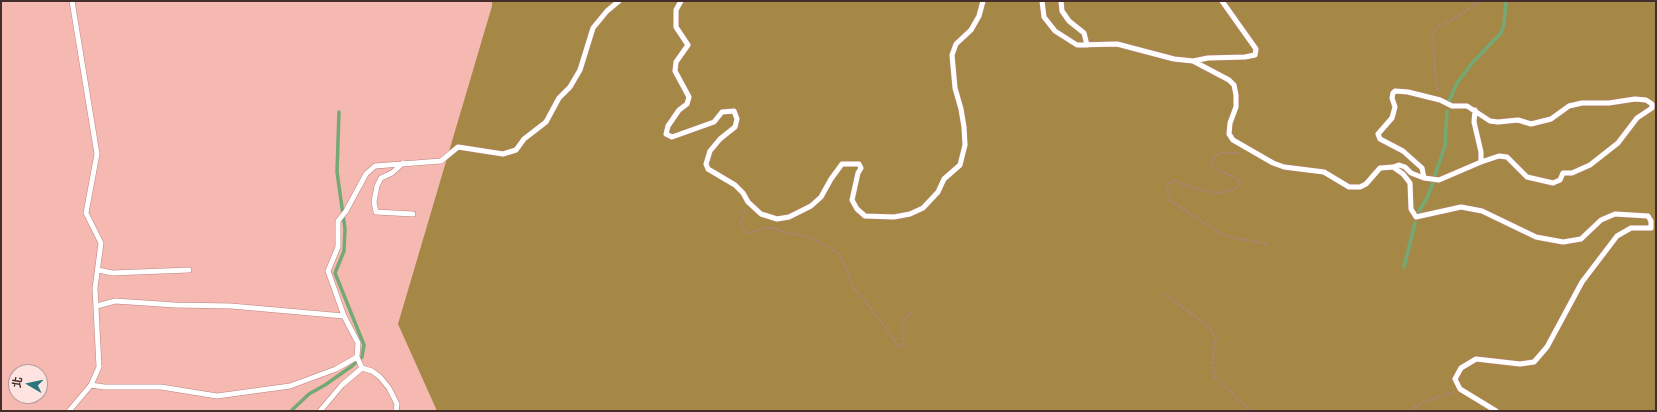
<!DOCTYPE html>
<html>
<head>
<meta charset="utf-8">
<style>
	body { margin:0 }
	#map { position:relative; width:1657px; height:412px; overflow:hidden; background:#f6b9b2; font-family:Quicksand,"Noto Sans TC",sans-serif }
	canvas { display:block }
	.frame { position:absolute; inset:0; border:2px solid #442d2a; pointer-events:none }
	.north { position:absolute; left:8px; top:364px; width:40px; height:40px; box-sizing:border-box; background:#fee4e1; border:1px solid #b49b98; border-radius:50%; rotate:279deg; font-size:11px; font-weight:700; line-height:16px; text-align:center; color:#442d2a }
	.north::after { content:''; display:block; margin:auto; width:14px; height:18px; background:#2c757d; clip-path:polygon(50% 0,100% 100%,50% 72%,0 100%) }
</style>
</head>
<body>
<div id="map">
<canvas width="1657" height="412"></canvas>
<div class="frame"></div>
<div class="north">北</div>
</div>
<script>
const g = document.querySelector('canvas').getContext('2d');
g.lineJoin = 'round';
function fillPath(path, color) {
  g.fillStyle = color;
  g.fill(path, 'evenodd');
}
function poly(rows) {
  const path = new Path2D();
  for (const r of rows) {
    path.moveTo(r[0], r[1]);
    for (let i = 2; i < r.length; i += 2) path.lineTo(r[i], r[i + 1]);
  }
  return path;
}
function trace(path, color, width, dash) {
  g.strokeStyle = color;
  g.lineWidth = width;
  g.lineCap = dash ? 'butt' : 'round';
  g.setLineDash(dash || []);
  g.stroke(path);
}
fillPath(poly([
	[492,1,1656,1,1656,411,437,411,398,324,492,6]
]), '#a58845');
trace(poly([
	[1654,1,1656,3],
	[1449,101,1457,83,1473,62,1501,33,1504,24,1506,1],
	[1435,175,1445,146,1447,111],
	[1419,211,1427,198,1433,183],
	[1404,267,1415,223],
	[291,411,309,394,325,385,352,366,362,357,364,345,335,273,344,251,345,229,337,172,339,112]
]), '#74a976', 3.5);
const service = poly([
	[72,1,97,154,86,213,101,243,95,288,99,367,91,385],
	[681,1,676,10,676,27,688,45,676,62,675,71,689,97,687,104,679,110,668,126,666,134,672,137,714,122,722,112,734,111,737,119,735,127,720,139,710,151,706,164,708,169,735,185,743,193,748,202,761,214,777,219,789,217,811,206,821,197,831,179,842,164,859,164,861,168,858,173,852,200,857,209,865,216,894,217,910,214,923,208,938,192,944,179,960,165,965,145,964,127,961,109,955,88,952,55,956,44,971,30,979,16,983,1],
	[1042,1,1044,17,1055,31,1077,45,1117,44,1174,59,1193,61,1229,80,1234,85,1236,95,1236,107,1230,123,1229,134,1233,140,1273,163,1284,167,1324,172,1349,187,1360,187,1366,184,1380,168,1393,167,1403,174,1410,183,1411,209,1416,217,1461,207,1482,211,1536,237,1563,242,1581,239,1601,220,1615,214,1648,216,1651,221,1651,228,1631,228,1617,236,1582,282,1547,347,1534,362,1520,364,1476,359,1461,368,1455,379,1460,389,1496,411],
	[1061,1,1062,11,1069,21,1084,33,1087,45],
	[1193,61,1208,58,1245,57,1255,55,1256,49,1222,1],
	[1475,110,1474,122,1481,152,1481,162],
	[403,163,392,173,381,178,377,186,374,202,376,212,413,214],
	[1393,167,1399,165,1405,167,1411,173,1424,178,1439,180,1481,162,1499,156,1507,157,1527,177,1553,183,1560,180,1563,173,1572,173,1590,165,1618,143,1637,118,1652,108,1652,104,1646,100,1635,99,1609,103,1582,103,1569,106,1551,119,1531,124,1518,120,1498,122,1490,121,1467,106,1452,106,1440,100,1408,92,1395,91,1393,93,1392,98,1395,107,1392,118,1378,134,1380,139,1403,151,1422,168,1424,178],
	[98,270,112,273,189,270],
	[97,306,115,301,175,305,231,306,344,316],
	[357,357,362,368],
	[362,368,372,371,380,377,389,388,397,404,396,411],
	[69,411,91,385,104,387,161,387,217,396,290,386,336,369,357,357,358,343,344,316,328,271,338,247,338,221,346,211,366,174,375,166,441,161,458,147,503,154,516,150,524,139,546,122,559,98,570,87,580,70,593,28,607,11,619,1],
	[320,411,342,385,362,368]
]);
trace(service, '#bd837e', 6);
trace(poly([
	[1438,91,1435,75,1433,36,1436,28,1465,12,1473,5,1481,1],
	[1239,153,1220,153,1214,158,1211,163,1214,169,1237,178,1240,182,1237,188,1217,193,1196,189,1174,181,1168,183,1167,190,1171,201,1219,233,1229,237,1268,244],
	[745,211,741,223,743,230,749,233,765,228,773,228,787,233,808,236,836,252,844,263,852,285,880,320,898,346,903,347,902,324,906,317,914,309],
	[1166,295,1208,326,1216,338,1212,361,1215,377,1250,411],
	[1411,411,1413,408,1426,401,1454,392]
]), '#b0827d', 2, [3, 2]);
trace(service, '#fff', 5);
</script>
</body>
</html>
